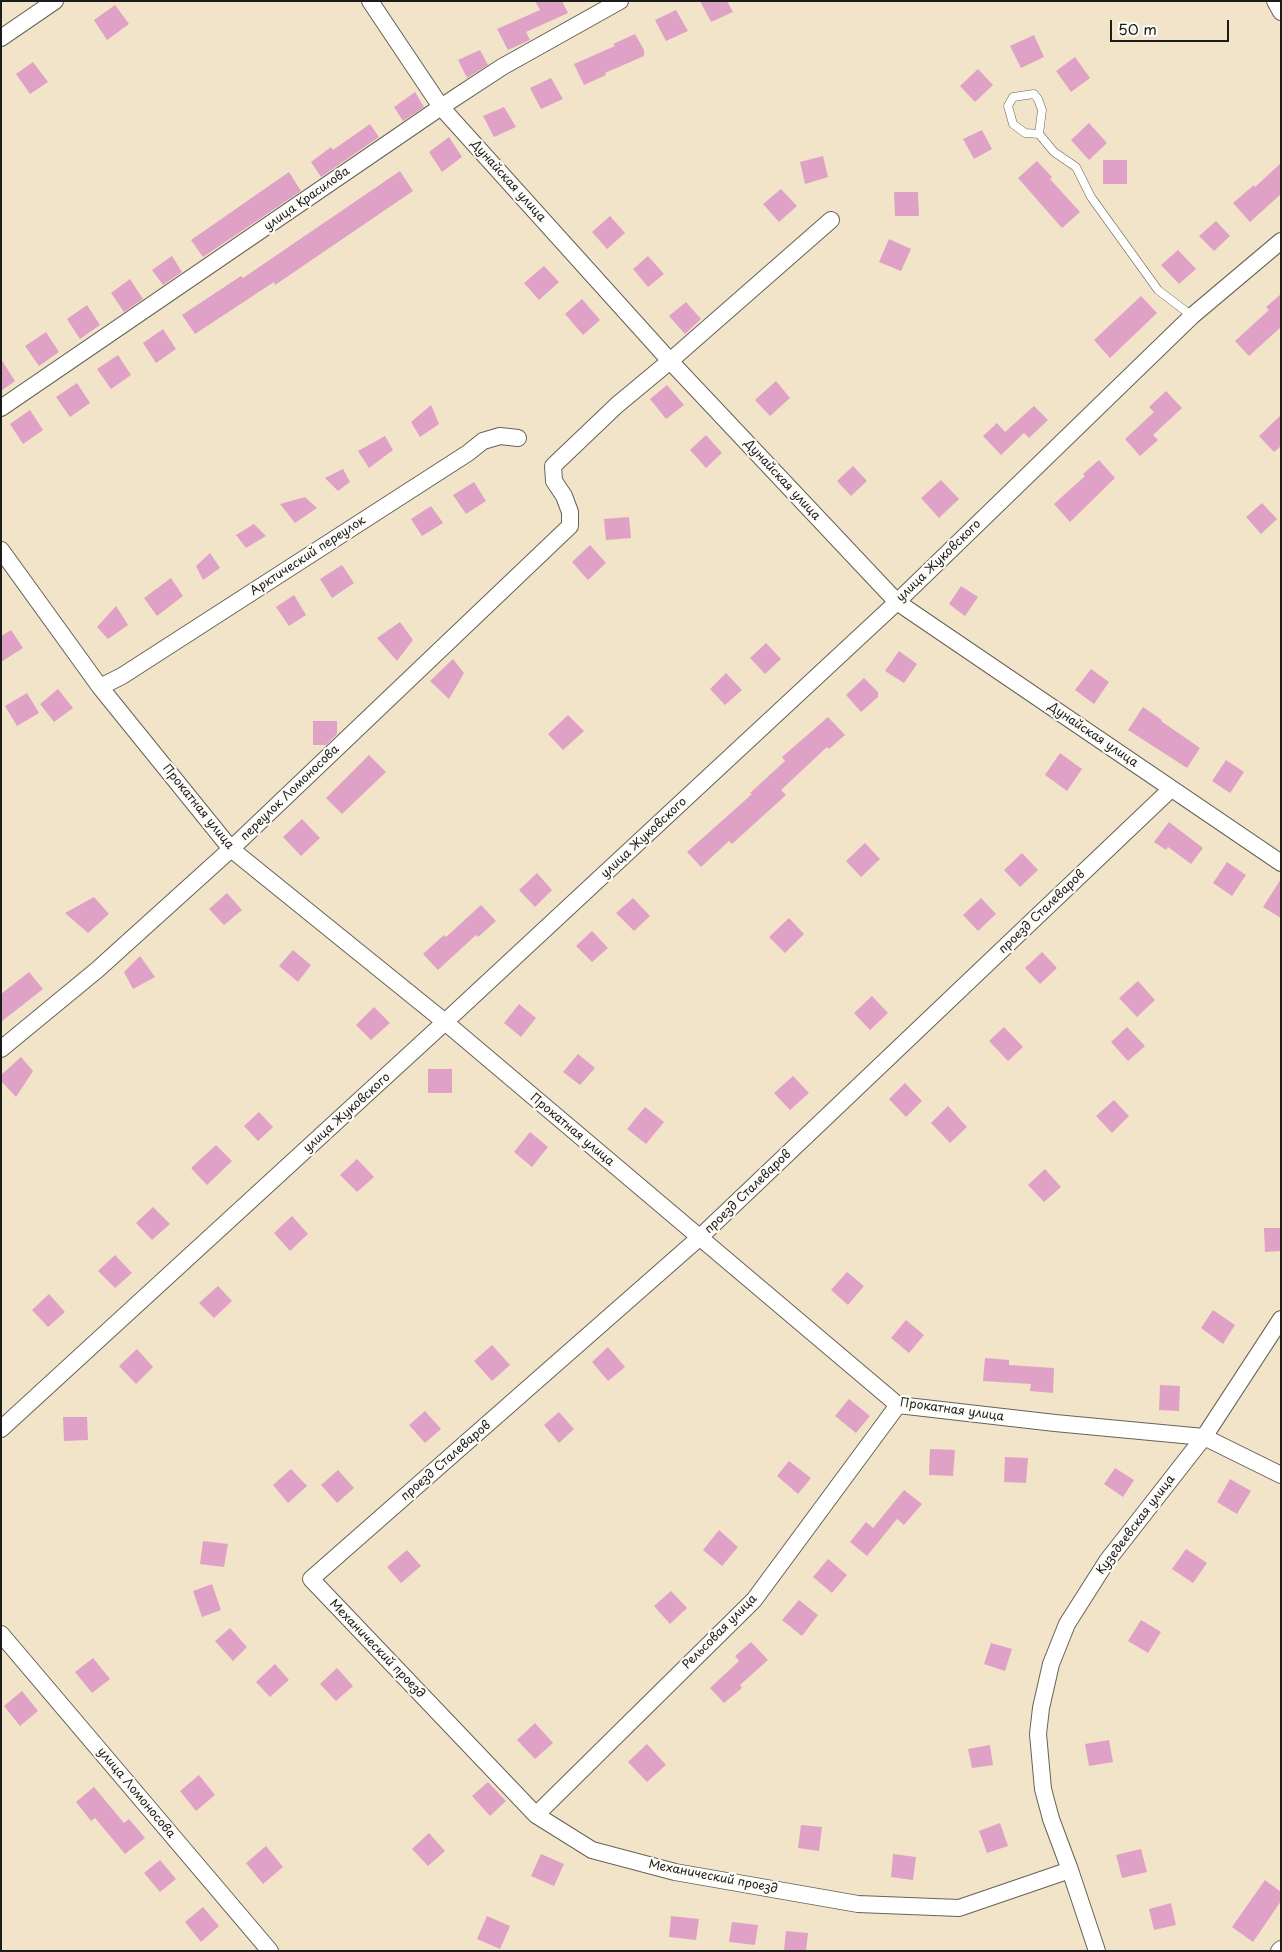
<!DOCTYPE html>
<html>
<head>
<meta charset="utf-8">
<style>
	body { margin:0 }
	#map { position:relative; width:1282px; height:1952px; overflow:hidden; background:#f2e4c8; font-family:"Playpen Sans",sans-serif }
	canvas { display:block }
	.frame { position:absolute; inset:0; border:2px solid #1c1c1c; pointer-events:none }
	.scale { position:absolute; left:1110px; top:20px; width:119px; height:22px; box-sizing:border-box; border:2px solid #1c1c1c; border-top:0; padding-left:6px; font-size:15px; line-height:18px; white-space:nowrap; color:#1c1c1c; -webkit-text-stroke:4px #fdfcf7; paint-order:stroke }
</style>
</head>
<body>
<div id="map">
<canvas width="1282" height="1952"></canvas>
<div class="frame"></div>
<div class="scale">50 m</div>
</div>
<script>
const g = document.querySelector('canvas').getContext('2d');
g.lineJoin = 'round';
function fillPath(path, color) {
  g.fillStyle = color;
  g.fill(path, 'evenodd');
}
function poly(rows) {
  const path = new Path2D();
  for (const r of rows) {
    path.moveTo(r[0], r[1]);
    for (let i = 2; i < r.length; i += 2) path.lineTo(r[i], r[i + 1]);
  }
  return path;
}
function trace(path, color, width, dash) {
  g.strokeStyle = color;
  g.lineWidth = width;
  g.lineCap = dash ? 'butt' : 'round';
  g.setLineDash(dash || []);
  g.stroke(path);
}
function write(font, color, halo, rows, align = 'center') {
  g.font = font + ' "Playpen Sans",sans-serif';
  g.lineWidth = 4.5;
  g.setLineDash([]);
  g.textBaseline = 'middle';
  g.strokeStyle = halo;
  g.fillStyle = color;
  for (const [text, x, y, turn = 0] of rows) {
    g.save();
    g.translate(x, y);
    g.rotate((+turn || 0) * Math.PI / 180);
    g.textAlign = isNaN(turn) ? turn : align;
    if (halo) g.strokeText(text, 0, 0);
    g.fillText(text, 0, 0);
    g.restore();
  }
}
fillPath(poly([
	[535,1,562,1,568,13,526,32,530,40,508,50,497,29,540,10],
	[700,1,727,1,733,12,711,22],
	[115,5,129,24,107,40,94,20],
	[676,10,688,31,666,41,655,20],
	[635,34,644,50,644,56,605,73,606,75,584,85,574,64,615,46,613,44],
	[1034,35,1044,57,1021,68,1010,46],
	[480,50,488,65,467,78,458,60],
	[1075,57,1090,78,1071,92,1056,71],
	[33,62,48,82,30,94,16,74],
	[978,69,993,85,975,102,960,86],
	[551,78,563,99,541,109,530,88],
	[415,92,424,107,403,121,394,107],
	[504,107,516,127,494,137,483,116],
	[1089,123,1107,143,1089,160,1071,140],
	[370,124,379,137,321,177,311,162,331,147,333,150],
	[982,130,992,149,974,159,963,139],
	[449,137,462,157,442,172,429,152],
	[823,156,828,177,805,184,800,162],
	[1103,160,1127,160,1127,184,1103,184],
	[1037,161,1052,177,1050,179,1080,212,1062,228,1018,178],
	[1281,163,1281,194,1250,222,1233,203,1254,185,1255,187],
	[400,171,413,191,275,285,274,282,195,334,182,315,241,276,243,278],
	[289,172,301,191,203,257,191,240],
	[781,189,797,206,779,222,763,204],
	[894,192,918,192,919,216,895,216],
	[610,216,625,233,607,249,592,232],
	[1216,221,1230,236,1214,251,1199,236],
	[889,239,911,249,901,271,879,262],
	[1178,250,1196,269,1179,284,1161,265],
	[172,256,182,272,163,285,152,270],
	[648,256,664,274,648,287,633,269],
	[544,266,559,282,539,300,524,283],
	[130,279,143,299,124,312,111,293],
	[1281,294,1281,327,1249,356,1235,341,1269,310,1266,307],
	[1141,296,1157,313,1110,358,1094,340],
	[582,299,600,320,583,335,565,314],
	[686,302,701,319,685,334,669,316],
	[87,305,100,325,80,339,67,319],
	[163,329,176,349,156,363,143,343],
	[46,332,59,352,39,366,25,346],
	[118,355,131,375,111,389,97,369],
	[1,359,15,381,1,391],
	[776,381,790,398,770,416,755,400],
	[77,383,90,403,70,417,56,397],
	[667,385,684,405,666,419,650,399],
	[1166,391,1182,408,1153,435,1158,440,1140,456,1125,439,1154,412,1149,407],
	[431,405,439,424,420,437,411,422],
	[1034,406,1048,420,1029,438,1024,433,1001,455,983,436,997,423,1005,432],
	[30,410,43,430,23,444,10,424],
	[1281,415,1281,446,1274,452,1259,436],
	[706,435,722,453,706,468,690,450],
	[385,436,393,450,369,468,358,451],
	[1099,460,1115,478,1070,522,1054,504,1085,476,1083,474],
	[853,466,867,481,851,496,837,481],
	[343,469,350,482,338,491,325,478],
	[941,480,959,499,939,518,921,498],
	[474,482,486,501,466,514,453,495],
	[305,497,317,508,295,523,280,504],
	[1262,503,1277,519,1261,534,1246,517],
	[431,506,443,523,422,536,411,519],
	[629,517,631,538,606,540,604,519],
	[254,524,266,536,246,548,236,535],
	[590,545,606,563,588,580,572,562],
	[210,553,220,568,203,580,196,566],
	[342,565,354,583,332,598,320,579],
	[171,578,183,596,157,616,144,598],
	[961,586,978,597,965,616,949,604],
	[294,595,306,615,289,626,276,607],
	[116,606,128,625,108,639,97,627],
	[400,622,413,640,397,661,377,638],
	[11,630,23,648,1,662,1,636],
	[766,643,781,659,765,674,750,658],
	[899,651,917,664,904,683,885,671],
	[453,659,464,673,449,699,430,681],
	[1091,669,1109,682,1094,704,1075,690],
	[726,673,742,690,725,705,710,689],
	[864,678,878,692,878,697,861,712,846,695],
	[58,689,73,708,54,722,40,704],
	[27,693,39,713,17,726,5,706],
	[1143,707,1162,720,1161,721,1200,748,1187,768,1128,730],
	[568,715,584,731,563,750,548,734],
	[828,717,845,735,829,749,827,747,781,790,786,795,732,844,729,841,701,867,687,852,752,794,750,793,785,761,782,757],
	[313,721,337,721,337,734,326,745,313,745],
	[1060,753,1082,769,1067,791,1045,775],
	[369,755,386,772,342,814,326,798],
	[1226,760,1244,772,1230,793,1212,781],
	[302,819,320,838,301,856,283,837],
	[1169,822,1203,848,1191,864,1168,847,1166,850,1154,842],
	[865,843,880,859,861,877,846,861],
	[1022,853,1038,870,1020,887,1004,870],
	[1227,862,1246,875,1232,896,1213,883],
	[537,873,552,890,535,907,519,890],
	[1281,879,1281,918,1263,907],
	[227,893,242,910,224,925,209,909],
	[94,897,109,914,88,933,65,913],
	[633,898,650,916,634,931,616,913],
	[981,898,996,914,978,931,963,915],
	[481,905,496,921,478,937,476,935,438,970,423,954,444,935,446,937],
	[789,918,804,934,785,953,769,937],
	[592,931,608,948,592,962,576,946],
	[293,950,311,965,298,982,279,966],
	[1042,952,1057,968,1040,984,1025,968],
	[140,956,155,977,133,989,124,972],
	[29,972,43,989,1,1022,1,994],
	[1138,981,1155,1000,1137,1017,1119,998],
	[872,996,888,1013,870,1030,854,1013],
	[519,1004,536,1018,521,1037,504,1023],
	[374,1007,390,1023,371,1040,356,1025],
	[1004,1027,1023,1047,1008,1061,989,1041],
	[1127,1027,1145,1046,1128,1061,1111,1042],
	[578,1054,595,1068,580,1085,563,1072],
	[21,1057,33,1071,16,1097,1,1081,1,1075],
	[428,1069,452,1069,452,1093,428,1093],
	[793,1076,809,1093,790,1110,774,1093],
	[905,1083,922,1101,906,1117,889,1099],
	[1114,1100,1129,1116,1112,1133,1096,1116],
	[948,1106,967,1127,950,1143,931,1123],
	[645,1107,664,1122,646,1144,627,1129],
	[259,1112,273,1127,258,1141,244,1126],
	[530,1132,548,1147,532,1167,514,1152],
	[216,1145,232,1161,207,1185,191,1168],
	[357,1159,374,1177,357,1192,340,1175],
	[1045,1169,1061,1187,1044,1202,1028,1185],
	[153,1207,170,1224,152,1240,136,1223],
	[292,1216,308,1234,290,1251,274,1233],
	[1264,1228,1281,1228,1281,1251,1265,1252],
	[115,1255,132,1273,115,1288,98,1271],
	[847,1272,864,1286,848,1305,831,1290],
	[218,1286,232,1301,214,1318,199,1303],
	[49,1294,65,1312,48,1327,32,1310],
	[1213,1310,1235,1325,1223,1344,1201,1328],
	[906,1320,924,1335,909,1353,891,1338],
	[492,1345,510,1365,492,1381,474,1361],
	[608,1347,625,1367,608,1381,592,1362],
	[137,1349,153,1367,136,1384,119,1366],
	[985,1358,1009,1360,1009,1365,1054,1368,1053,1393,1030,1391,1031,1384,983,1381],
	[1160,1385,1180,1386,1179,1411,1159,1410],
	[849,1399,870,1416,856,1433,835,1416],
	[425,1411,441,1429,425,1443,409,1425],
	[559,1412,574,1429,559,1443,544,1425],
	[63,1417,87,1417,88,1440,64,1441],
	[930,1449,955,1450,953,1476,929,1475],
	[1005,1457,1028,1458,1026,1483,1004,1482],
	[789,1461,811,1478,798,1494,777,1476],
	[1115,1468,1134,1480,1123,1497,1104,1484],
	[291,1469,307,1486,288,1503,273,1485],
	[338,1470,354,1488,337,1503,321,1485],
	[1230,1479,1251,1491,1237,1514,1217,1502],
	[904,1490,922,1504,904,1525,897,1519,867,1556,850,1542,866,1522,873,1528],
	[719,1530,738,1547,722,1566,703,1550],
	[203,1541,228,1544,224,1567,200,1564],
	[1186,1549,1207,1563,1193,1583,1172,1569],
	[407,1550,421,1566,401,1583,387,1567],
	[828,1559,847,1575,832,1593,813,1577],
	[212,1584,221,1610,202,1617,193,1591],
	[671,1591,687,1608,670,1624,654,1606],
	[799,1600,818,1615,802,1636,782,1620],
	[1141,1620,1161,1632,1148,1653,1128,1641],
	[230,1628,247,1647,233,1661,215,1641],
	[751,1642,768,1660,740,1685,742,1688,724,1703,710,1688,739,1661,735,1656],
	[991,1643,1012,1649,1005,1671,984,1664],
	[93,1658,110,1679,92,1693,75,1672],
	[275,1664,289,1680,270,1697,256,1682],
	[337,1668,353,1686,336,1701,320,1684],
	[22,1691,38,1711,20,1726,4,1706],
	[535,1723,553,1743,535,1759,517,1740],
	[1109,1740,1113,1762,1089,1766,1085,1744],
	[647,1744,666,1765,647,1782,628,1762],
	[990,1745,993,1765,972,1768,968,1749],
	[199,1775,215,1795,196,1811,180,1791],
	[488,1782,506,1801,490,1816,472,1796],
	[94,1787,124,1823,129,1819,145,1838,125,1854,95,1818,91,1821,76,1802],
	[1000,1823,1008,1846,987,1853,979,1831],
	[801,1825,822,1827,819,1851,798,1848],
	[429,1833,445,1851,428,1866,412,1849],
	[266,1846,283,1867,263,1884,246,1863],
	[1141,1849,1147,1872,1122,1878,1116,1855],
	[541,1854,564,1864,554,1886,531,1876],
	[893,1854,916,1857,913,1880,891,1877],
	[160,1860,176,1879,160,1892,144,1873],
	[1265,1880,1281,1892,1281,1901,1253,1942,1232,1927],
	[1171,1903,1176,1925,1154,1930,1149,1909],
	[203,1907,219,1926,201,1942,185,1922],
	[487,1916,510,1926,500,1949,477,1939],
	[671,1916,699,1919,696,1940,669,1937],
	[732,1922,758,1925,755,1945,729,1942],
	[786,1931,808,1933,806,1951,784,1951]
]), '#e0a1c6');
const lane = poly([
	[1039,134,1025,133,1013,124,1008,106,1013,97,1034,94,1038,99,1042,110,1039,134,1054,152,1076,167,1091,197,1158,290,1192,316]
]);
const street = poly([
	[370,1,441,107,670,361,897,602,1281,863],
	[1275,1,1281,12],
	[1,38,55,1],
	[1,408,441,107,502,67,620,1],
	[1,550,100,687,231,849,445,1022,898,1405,1055,1423,1204,1437,1281,1475],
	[100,687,122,676,468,453,483,441,500,436,518,438],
	[1,1049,97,970,231,849,570,526,570,512,564,496,554,481,553,466,617,405,670,361,831,220],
	[1,1429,445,1022,897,602,1192,316,1281,241],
	[1,1634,270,1951],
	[536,1815,754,1600,898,1405],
	[1070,1870,959,1908,858,1904,675,1872,592,1850,536,1815,311,1579,699,1238,1171,789],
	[1097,1951,1070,1870,1051,1819,1043,1789,1038,1734,1041,1708,1051,1664,1067,1624,1107,1561,1204,1437,1281,1319],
	[1279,1951,1281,1949]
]);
trace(lane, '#676258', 9);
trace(street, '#676258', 18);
trace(lane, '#fff', 8);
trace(street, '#fff', 16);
write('12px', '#1c1c1c', '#fdfcf7', [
	["Дунайская улица",508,181,48],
	["улица Красилова",307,199,-35],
	["Дунайская улица",782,480,47],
	["Арктический переулок",308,556,-33],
	["улица Жуковского",939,561,-44],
	["Дунайская улица",1093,735,34],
	["переулок Ломоносова",290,793,-44],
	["Прокатная улица",198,807,51],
	["улица Жуковского",644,838,-43],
	["проезд Сталеваров",1042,912,-44],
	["улица Жуковского",347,1113,-42],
	["Прокатная улица",572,1130,40],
	["проезд Сталеваров",748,1192,-44],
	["Прокатная улица",952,1410,8],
	["проезд Сталеваров",446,1461,-41],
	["Кузедеевская улица",1136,1525,-53],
	["Рельсовая улица",720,1632,-45],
	["Механический проезд",377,1649,46],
	["улица Ломоносова",136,1793,50],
	["Механический проезд",713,1877,11]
]);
</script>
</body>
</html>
